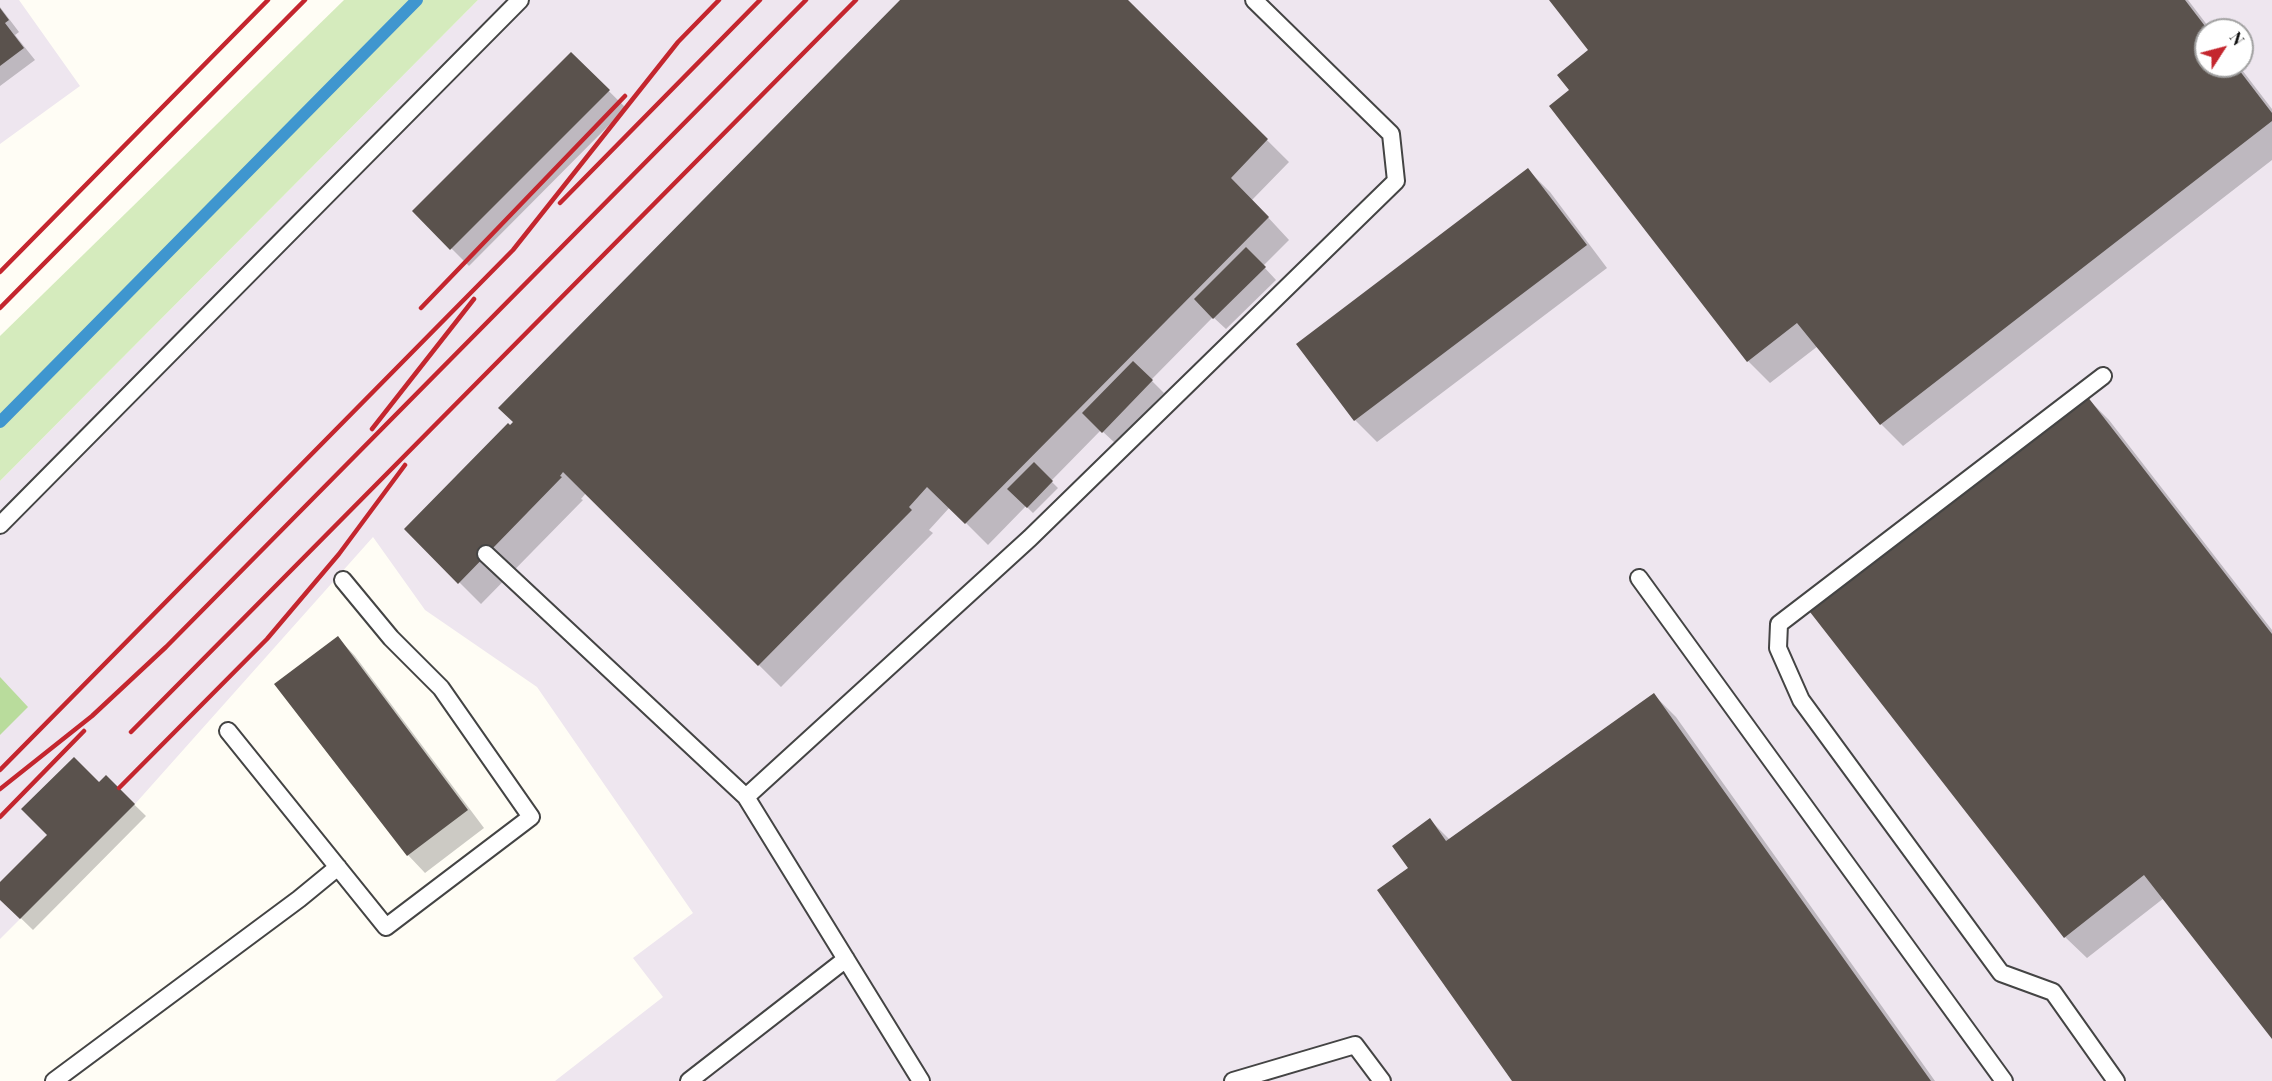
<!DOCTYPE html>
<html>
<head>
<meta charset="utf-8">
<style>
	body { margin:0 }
	#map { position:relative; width:2272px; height:1081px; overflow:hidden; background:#fffdf5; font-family:"Playfair Display",serif }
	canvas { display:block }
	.north { position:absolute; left:2194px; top:18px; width:60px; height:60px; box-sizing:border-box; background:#fff; border:2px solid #a0a0a0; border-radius:50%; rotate:54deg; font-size:16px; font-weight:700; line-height:24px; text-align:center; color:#111 }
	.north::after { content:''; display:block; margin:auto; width:21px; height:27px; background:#c4262e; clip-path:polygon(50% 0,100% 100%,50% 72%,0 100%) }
</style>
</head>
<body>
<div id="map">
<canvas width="2272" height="1081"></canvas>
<div class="north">N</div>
</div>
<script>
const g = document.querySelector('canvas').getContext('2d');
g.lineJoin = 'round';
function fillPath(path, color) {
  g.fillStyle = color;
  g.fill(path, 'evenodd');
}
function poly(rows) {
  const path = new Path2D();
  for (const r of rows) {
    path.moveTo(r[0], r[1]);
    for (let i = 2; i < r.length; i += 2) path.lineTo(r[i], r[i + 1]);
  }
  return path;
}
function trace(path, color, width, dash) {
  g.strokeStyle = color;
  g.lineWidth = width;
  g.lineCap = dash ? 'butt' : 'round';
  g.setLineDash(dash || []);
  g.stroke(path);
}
fillPath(poly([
	[0,0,19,0,80,86,0,144],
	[478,0,2272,0,2272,1081,555,1081,663,997,633,958,693,913,537,687,425,610,373,537,135,804,0,939,0,481],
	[2206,30,2242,30,2242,66,2206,66]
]), '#eee6ef');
fillPath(poly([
	[344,0,478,0,0,481,0,336]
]), '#d5ebbd');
fillPath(poly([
	[0,677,28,707,0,735]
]), '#b9dc9c');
fillPath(poly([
	[904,0,1126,0,1289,162,1252,200,1289,240,1263,266,1276,280,1226,329,1213,317,1151,380,1164,393,1115,443,1101,430,1051,481,1058,488,1033,513,1026,506,988,545,950,507,929,530,933,533,781,687,586,493,581,499,583,500,481,604,406,529,510,427],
	[1551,0,2188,0,2211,30,2206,30,2206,66,2239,66,2272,109,2272,160,1903,446,1881,424,1818,346,1770,383,1748,361,1571,90,1590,50],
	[0,7,19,32,15,35,35,60,0,86],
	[571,54,626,108,469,266,414,211],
	[1528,170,1550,192,1607,268,1377,442,1355,420,1298,344],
	[2087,398,2109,420,2272,630,2272,1037,2164,898,2087,958,2065,937],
	[338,638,355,656,484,828,425,873,408,855,364,797,351,784,276,684],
	[1654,695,1676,717,1935,1081,1514,1081,1410,869,1430,820,1450,840],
	[106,777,146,816,33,930,0,898,0,884]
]), '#0003');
trace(poly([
	[0,422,417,0]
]), '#3f96cf', 12);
fillPath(poly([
	[900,0,1128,0,1268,139,1231,178,1269,217,965,524,927,487,909,507,912,510,758,666,563,472,560,476,562,477,458,584,404,529,508,423,510,425,513,422,498,408],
	[1549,0,2185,0,2208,30,2206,30,2206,66,2236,66,2272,113,2272,121,1880,425,1797,323,1747,362,1549,106,1569,90,1557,75,1588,50],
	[0,8,9,20,5,23,24,48,0,66],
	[571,52,610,90,450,250,412,211],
	[1528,168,1587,245,1354,421,1296,344],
	[1246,247,1266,267,1213,319,1194,299],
	[1133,361,1153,380,1102,433,1082,413],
	[2087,396,2272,634,2272,1039,2144,875,2064,938,1810,612],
	[1034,462,1053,481,1027,508,1007,489],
	[338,636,468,810,407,856,274,684],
	[1654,693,1931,1081,1512,1081,1377,890,1408,868,1392,846,1430,818,1446,841],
	[74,757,99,782,106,775,135,804,20,919,0,900,0,882,47,835,21,809]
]), '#5a524d');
const service = poly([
	[2103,376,1779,624,1778,648,1801,700,2001,973,2053,992,2116,1081],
	[0,525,520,0],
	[486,554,746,797,921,1081],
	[1639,578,2004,1081],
	[228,731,386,927,531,817,441,688,391,638,343,580],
	[746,797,1030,538,1396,181,1391,134,1254,0],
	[54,1081,299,899,338,867],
	[689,1081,846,959],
	[1233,1081,1355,1045,1382,1081]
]);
trace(service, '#444', 20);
trace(service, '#fff', 16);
trace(poly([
	[560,203,760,0],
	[0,272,268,0],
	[0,308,305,0],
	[421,308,625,96],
	[372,429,474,299],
	[131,732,856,0],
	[0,770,513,250,678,42,719,0],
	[119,788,267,639,339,554,405,465],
	[0,789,92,716,166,647,806,0],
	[0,817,84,731]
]), '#c4262e', 4.5);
</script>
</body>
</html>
